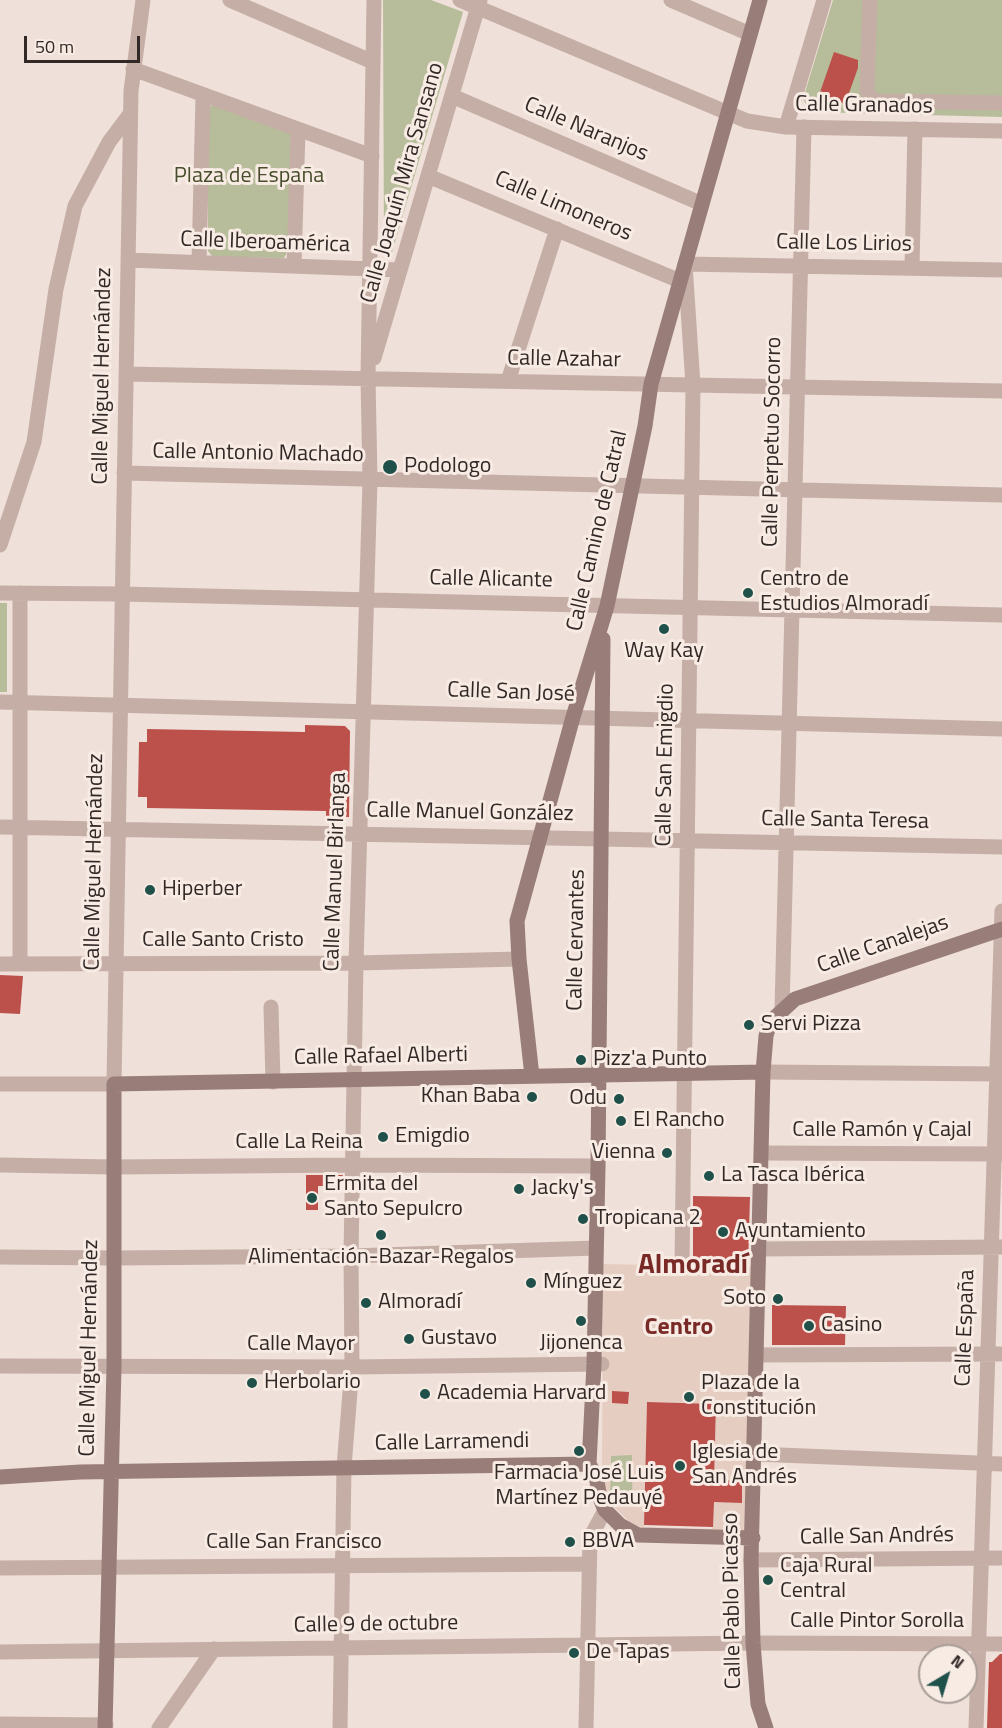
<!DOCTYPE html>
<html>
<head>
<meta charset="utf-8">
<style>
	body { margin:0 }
	#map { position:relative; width:1002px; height:1728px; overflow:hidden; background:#efe0d9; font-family:"Titillium Web",sans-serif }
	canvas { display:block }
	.north { position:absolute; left:918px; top:1644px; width:60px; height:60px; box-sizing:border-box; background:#f7ebe4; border:2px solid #a89d98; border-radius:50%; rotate:38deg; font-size:16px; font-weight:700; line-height:24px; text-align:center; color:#322826 }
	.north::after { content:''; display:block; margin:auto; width:21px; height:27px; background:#20504a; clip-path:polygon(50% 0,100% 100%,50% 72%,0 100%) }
	.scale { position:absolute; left:24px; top:36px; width:116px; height:27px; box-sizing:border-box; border:3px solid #322826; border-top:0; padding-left:8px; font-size:18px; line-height:21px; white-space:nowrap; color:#322826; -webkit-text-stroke:4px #f7ebe4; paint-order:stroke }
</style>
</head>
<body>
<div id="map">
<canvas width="1002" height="1728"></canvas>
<div class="north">N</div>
<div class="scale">50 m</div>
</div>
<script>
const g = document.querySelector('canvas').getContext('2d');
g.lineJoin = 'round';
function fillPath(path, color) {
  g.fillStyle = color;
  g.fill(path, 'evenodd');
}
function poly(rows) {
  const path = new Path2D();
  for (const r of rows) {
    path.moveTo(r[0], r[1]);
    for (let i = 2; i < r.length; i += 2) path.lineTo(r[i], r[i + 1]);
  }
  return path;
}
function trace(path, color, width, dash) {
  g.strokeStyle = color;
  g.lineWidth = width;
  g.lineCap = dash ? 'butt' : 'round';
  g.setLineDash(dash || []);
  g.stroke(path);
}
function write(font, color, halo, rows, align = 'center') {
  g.font = font + ' "Titillium Web",sans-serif';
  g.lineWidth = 6;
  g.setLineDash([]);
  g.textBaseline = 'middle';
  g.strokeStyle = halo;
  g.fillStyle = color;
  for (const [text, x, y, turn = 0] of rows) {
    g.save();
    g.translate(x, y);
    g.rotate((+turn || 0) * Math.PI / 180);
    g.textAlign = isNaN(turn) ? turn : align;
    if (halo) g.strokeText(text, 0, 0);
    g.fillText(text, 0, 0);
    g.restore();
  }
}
fillPath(poly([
	[383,0,431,0,463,12,392,252,387,254,384,249],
	[833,0,1002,0,1002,117,811,112,803,99],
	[215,103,287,130,293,136,288,251,284,258,213,257,208,251,208,108],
	[0,603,7,603,7,692,0,692],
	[611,1455,632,1455,633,1504,620,1504,610,1491]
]), '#b7bc9a');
fillPath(poly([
	[603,1264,752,1267,748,1533,639,1531,613,1506,605,1489,602,1469],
	[647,1402,716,1404,712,1529,644,1527],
	[632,1455,633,1504,620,1504,610,1491,611,1456]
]), '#e5cec1');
fillPath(poly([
	[834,52,858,60,858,68,845,104,833,100,831,105,823,104,818,98],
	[305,725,345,726,350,731,349,817,326,817,326,811,147,808,147,797,138,797,139,742,147,742,147,729,305,732],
	[0,975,23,976,20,1014,0,1013],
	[306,1175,343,1175,342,1186,318,1186,318,1210,306,1210],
	[693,1196,750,1197,748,1267,693,1266],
	[772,1305,846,1306,845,1345,772,1345],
	[612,1391,629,1392,628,1404,612,1403],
	[647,1402,716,1404,714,1480,742,1481,742,1503,714,1502,713,1527,644,1525],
	[1000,1654,1002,1654,1002,1728,987,1728,989,1662,992,1662]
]), '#bc504a');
trace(poly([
	[230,0,373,62],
	[460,0,747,121,786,127,1002,131],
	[671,0,750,34],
	[870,0,867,91,871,98,875,101,1002,103],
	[133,69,372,156],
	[452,96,702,204],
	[786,127,824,0],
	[428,176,680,281],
	[128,260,400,270],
	[199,263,203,95],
	[294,266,298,129],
	[912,268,915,129],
	[374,358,480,0],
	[126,374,1002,391],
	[508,381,557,229],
	[124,473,1002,495],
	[0,545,34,442,56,289,75,206,109,142,130,114],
	[0,593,122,594,1002,615],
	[20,593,20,964],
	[0,702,1002,729],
	[0,827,1002,847],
	[0,964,356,963,519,959],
	[271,1007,273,1082],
	[782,1010,804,127],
	[763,1072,1002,1074],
	[0,1084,114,1084,131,91,143,0],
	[762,1153,1002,1154],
	[0,1165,113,1167,353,1165,598,1166],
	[759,1249,1002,1247],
	[0,1257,114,1258,351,1256,596,1248],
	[682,1266,693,385,685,264,1002,270],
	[757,1355,1002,1354],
	[0,1366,352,1367,602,1364],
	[755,1454,1002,1464],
	[751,1560,1002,1558],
	[0,1568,588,1564],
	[0,1652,753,1643,1002,1644],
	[0,1724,106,1725],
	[159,1728,214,1649],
	[340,1728,344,1467,352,1367,351,1256,356,963,370,480,368,378,374,0],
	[586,1728,590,1538,605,1510],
	[976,1728,1002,911]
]), '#c5aea6', 15);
trace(poly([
	[532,1076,519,959,517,921,573,717,607,606,645,426,651,384,760,0],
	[589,1464,594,1364,598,1166,603,639],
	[589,1464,596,1476,600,1498,605,1510,620,1525,638,1535,753,1538],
	[0,1477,80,1472,589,1464],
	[105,1728,114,1367,114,1084,763,1072],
	[766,1728,758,1704,753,1643,751,1560,763,1072,766,1036,770,1022,795,999,1002,929]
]), '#997d78', 15);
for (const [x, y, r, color] of [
	[390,467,8,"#20504a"],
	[748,593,6,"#20504a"],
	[664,629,6,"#20504a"],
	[150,890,6,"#20504a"],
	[749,1025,6,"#20504a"],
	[581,1060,6,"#20504a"],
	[532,1097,6,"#20504a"],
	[619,1099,6,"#20504a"],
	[621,1121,6,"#20504a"],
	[383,1137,6,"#20504a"],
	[667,1153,6,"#20504a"],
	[709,1176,6,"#20504a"],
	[519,1189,6,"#20504a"],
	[312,1198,6,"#20504a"],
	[583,1219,6,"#20504a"],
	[723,1232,6,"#20504a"],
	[381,1235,6,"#20504a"],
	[531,1283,6,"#20504a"],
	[778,1299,6,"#20504a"],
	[366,1303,6,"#20504a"],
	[581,1321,6,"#20504a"],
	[809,1326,6,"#20504a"],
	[409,1339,6,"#20504a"],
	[252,1383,6,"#20504a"],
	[425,1394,6,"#20504a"],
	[689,1397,6,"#20504a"],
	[579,1451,6,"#20504a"],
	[680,1466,6,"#20504a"],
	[570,1542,6,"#20504a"],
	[768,1580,6,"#20504a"],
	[574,1653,6,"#20504a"]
]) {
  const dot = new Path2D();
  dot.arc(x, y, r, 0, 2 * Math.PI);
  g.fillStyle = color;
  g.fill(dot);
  trace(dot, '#f7ebe4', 2);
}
write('22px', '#322826', '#f7ebe4', [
	["Calle Granados",864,106,1],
	["Calle Naranjos",586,130,23],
	["Calle Joaquín Mira Sansano",403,183,-74],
	["Calle Limoneros",563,207,23],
	["Calle Iberoamérica",265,243,2],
	["Calle Los Lirios",844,244,1],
	["Calle Azahar",564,360,1],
	["Calle Miguel Hernández",103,376,-89],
	["Calle Perpetuo Socorro",773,442,-89],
	["Calle Antonio Machado",258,454,1],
	["Calle Camino de Catral",598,531,-77],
	["Calle Alicante",491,580,1],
	["Calle San José",511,693,2],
	["Calle San Emigdio",666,765,-89],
	["Calle Manuel González",470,813,1],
	["Calle Santa Teresa",845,821,1],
	["Calle Miguel Hernández",95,862,-89],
	["Calle Manuel Birlanga",336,872,-88],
	["Calle Cervantes",577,940,-89],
	["Calle Santo Cristo",223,941],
	["Calle Canalejas",883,945,-19],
	["Calle Rafael Alberti",381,1057,-1],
	["Calle Ramón y Cajal",882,1131],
	["Calle La Reina",299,1143],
	["Calle España",966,1328,-88],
	["Calle Mayor",301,1345],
	["Calle Miguel Hernández",90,1348,-89],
	["Calle Larramendi",452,1443,-1],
	["Calle San Andrés",877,1537,-1],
	["Calle San Francisco",294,1543],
	["Calle Pablo Picasso",733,1601,-91],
	["Calle Pintor Sorolla",877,1622],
	["Calle 9 de octubre",376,1625,-1]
]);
write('22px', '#484e2c', '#f7ebe4', [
	["Plaza de España",249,177]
]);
write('22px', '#322826', '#f7ebe4', [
	["Podologo",404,467],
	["Centro de",760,580],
	["Estudios Almoradí",760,605],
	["Way Kay",664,652,"center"],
	["Hiperber",162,890],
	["Servi Pizza",761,1025],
	["Pizz'a Punto",593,1060],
	["Khan Baba",520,1097,"right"],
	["Odu",607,1099,"right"],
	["El Rancho",633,1121],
	["Emigdio",395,1137],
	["Vienna",655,1153,"right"],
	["La Tasca Ibérica",721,1176],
	["Ermita del",324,1185],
	["Santo Sepulcro",324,1210],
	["Jacky's",531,1189],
	["Tropicana 2",595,1219],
	["Ayuntamiento",735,1232],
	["Alimentación-Bazar-Regalos",381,1258,"center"],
	["Mínguez",543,1283],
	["Soto",766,1299,"right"],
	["Almoradí",378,1303],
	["Casino",821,1326],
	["Gustavo",421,1339],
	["Jijonenca",581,1344,"center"],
	["Herbolario",264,1383],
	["Plaza de la",701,1384],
	["Constitución",701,1409],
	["Academia Harvard",437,1394],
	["Iglesia de",692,1453],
	["San Andrés",692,1478],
	["Farmacia José Luis",579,1474,"center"],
	["Martínez Pedauyé",579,1499,"center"],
	["BBVA",582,1542],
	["Caja Rural",780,1567],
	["Central",780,1592],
	["De Tapas",586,1653]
], 'left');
write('bold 24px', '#7a2a26', '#f7ebe4', [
	["Centro",679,1328]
]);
write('bold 28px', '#7a2a26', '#f7ebe4', [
	["Almoradí",693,1266]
]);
</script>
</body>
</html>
